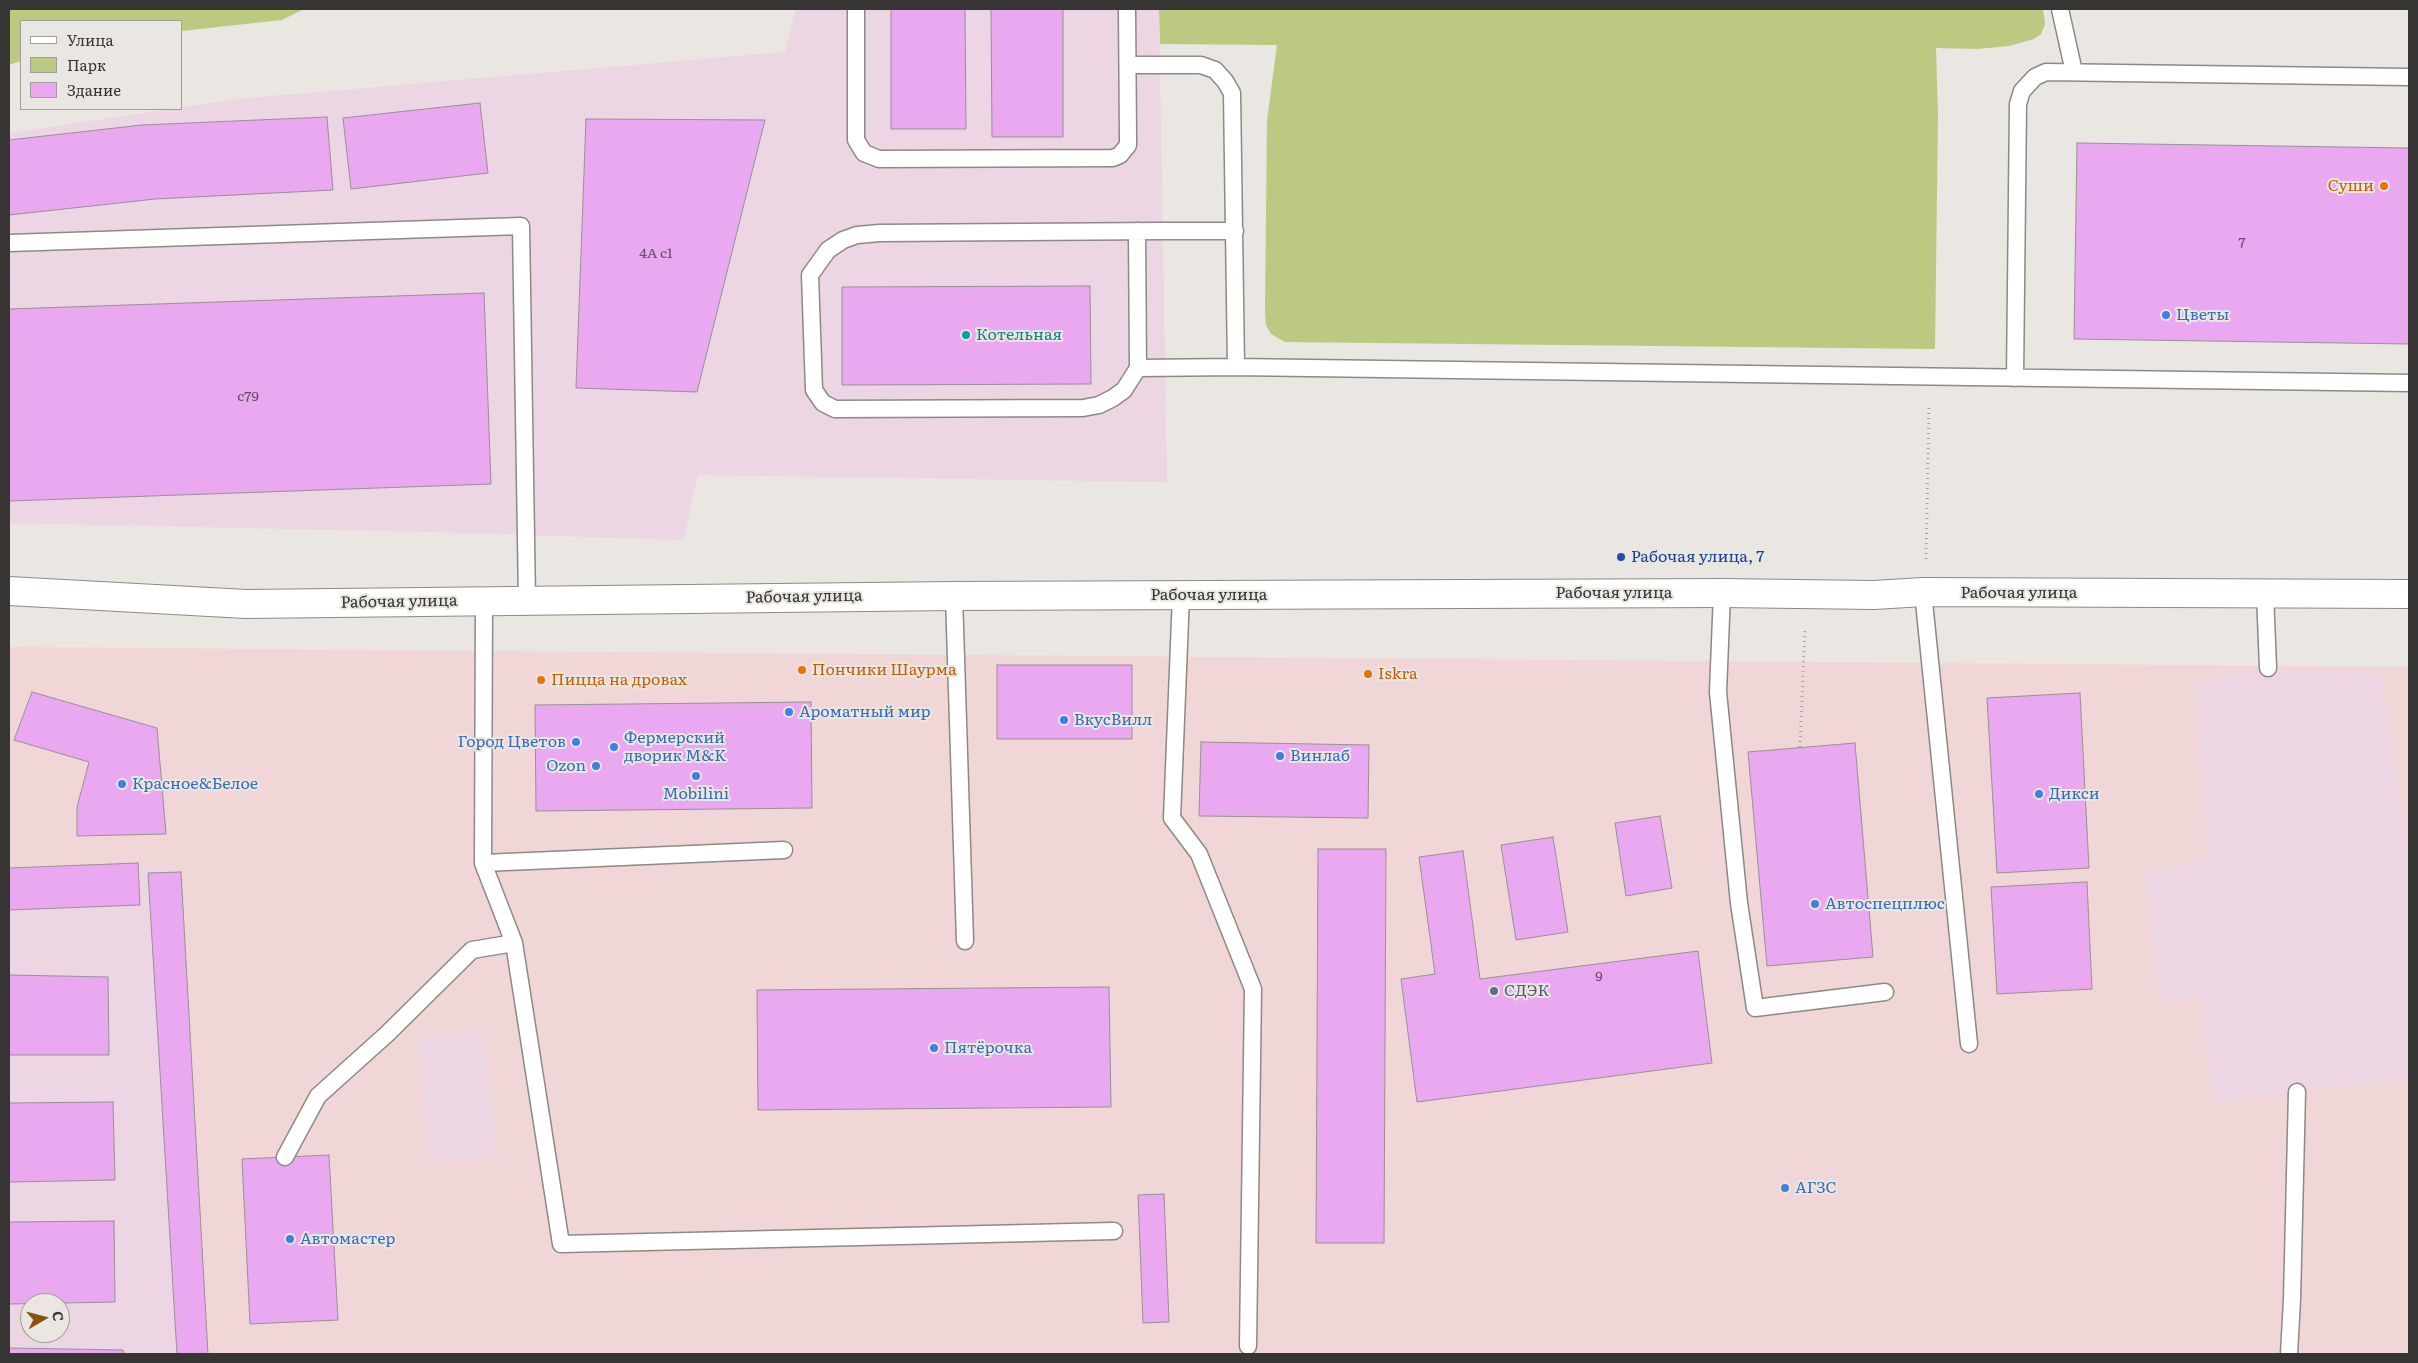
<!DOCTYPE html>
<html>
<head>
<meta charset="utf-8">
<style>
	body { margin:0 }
	#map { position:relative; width:2418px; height:1363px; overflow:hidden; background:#eae6e1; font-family:Literata,serif }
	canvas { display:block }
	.frame { position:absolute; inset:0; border:10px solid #363533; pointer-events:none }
	.legend { position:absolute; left:20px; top:20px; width:162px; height:90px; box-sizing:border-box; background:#eae6e1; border:1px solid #a29f9b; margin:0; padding:6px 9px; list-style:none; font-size:15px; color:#363533 }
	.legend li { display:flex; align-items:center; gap:10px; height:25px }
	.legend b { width:25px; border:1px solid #a29f9b }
	.north { position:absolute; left:20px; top:1293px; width:50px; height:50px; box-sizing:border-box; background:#eae6e1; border:1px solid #a29f9b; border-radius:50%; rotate:82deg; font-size:14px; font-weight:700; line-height:20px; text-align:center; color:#363533 }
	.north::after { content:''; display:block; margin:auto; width:18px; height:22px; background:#8b520a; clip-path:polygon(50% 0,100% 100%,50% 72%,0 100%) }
</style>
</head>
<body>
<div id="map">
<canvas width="2418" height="1363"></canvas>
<div class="frame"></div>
<ul class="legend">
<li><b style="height:6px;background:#fff"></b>Улица</li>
<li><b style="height:14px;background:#bbc981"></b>Парк</li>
<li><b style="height:14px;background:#e9a8ef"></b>Здание</li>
</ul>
<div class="north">С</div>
</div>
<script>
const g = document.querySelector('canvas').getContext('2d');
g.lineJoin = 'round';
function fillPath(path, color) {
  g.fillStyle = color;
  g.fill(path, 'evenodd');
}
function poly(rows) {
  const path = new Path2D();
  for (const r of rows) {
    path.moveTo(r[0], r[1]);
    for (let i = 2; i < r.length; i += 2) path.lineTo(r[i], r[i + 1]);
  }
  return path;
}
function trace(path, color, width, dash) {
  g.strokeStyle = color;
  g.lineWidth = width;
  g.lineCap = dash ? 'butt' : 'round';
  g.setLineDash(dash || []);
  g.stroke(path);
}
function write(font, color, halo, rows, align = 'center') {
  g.font = font + ' Literata,serif';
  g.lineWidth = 4;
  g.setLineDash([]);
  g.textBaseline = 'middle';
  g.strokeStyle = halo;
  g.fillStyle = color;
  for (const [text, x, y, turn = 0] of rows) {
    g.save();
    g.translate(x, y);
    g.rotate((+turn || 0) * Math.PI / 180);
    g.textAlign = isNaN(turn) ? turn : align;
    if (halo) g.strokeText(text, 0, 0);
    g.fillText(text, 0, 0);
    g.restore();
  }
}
fillPath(poly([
	[9,647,2409,667,2409,1354,9,1354],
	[30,1303,60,1303,60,1333,30,1333]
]), '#f1d6d7');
fillPath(poly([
	[796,9,1159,9,1167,482,698,475,683,540,431,532,9,523,9,133,238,99,785,52],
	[2268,668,2380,675,2409,860,2409,1079,2213,1102,2201,997,2160,1002,2145,874,2208,858,2195,682],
	[169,864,197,1354,9,1354,9,869],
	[30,1303,60,1303,60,1333,30,1333],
	[484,1032,497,1156,430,1163,418,1038]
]), '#ecd6e3');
fillPath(poly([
	[9,9,304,9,282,20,181,31,181,21,21,21,21,61,9,65],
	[1159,9,2043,9,2045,24,2041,34,2034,39,2009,46,1977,49,1936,48,1938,113,1935,349,1285,342,1271,334,1266,325,1265,310,1267,121,1277,45,1160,44]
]), '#bbc981');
const building = poly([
	[891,9,965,9,966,129,891,129,891,9],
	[991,9,1063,9,1063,137,992,137,991,9],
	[480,103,488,173,351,189,343,118,480,103],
	[327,117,333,190,155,199,9,215,9,140,142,125,327,117],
	[586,119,765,120,697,392,576,388,586,119],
	[2077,143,2409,148,2409,344,2074,339,2077,143],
	[1090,286,1091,384,842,385,842,287,1090,286],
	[484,293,491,484,9,501,9,309,484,293],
	[997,665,1132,665,1132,739,997,739,997,665],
	[32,692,157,728,166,834,77,836,77,807,89,762,14,740,32,692],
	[2080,693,2089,868,1997,873,1987,698,2080,693],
	[811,702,812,808,536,811,535,705,811,702],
	[1201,742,1369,745,1368,818,1199,816,1201,742],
	[1855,743,1873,957,1767,966,1748,752,1855,743],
	[1660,816,1672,888,1626,896,1615,823,1660,816],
	[1553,837,1568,932,1516,940,1501,845,1553,837],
	[1318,849,1386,849,1384,1243,1316,1243,1318,849],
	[1463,851,1480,979,1698,951,1712,1063,1417,1102,1401,979,1435,974,1419,857,1463,851],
	[138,863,140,905,9,910,9,868,138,863],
	[181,872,208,1354,177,1354,148,873,181,872],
	[2087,882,2092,989,1997,994,1991,887,2087,882],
	[9,975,108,977,109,1055,9,1055,9,975],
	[1109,987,1111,1107,758,1110,757,990,1109,987],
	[113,1102,115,1180,9,1182,9,1103,113,1102],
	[329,1155,338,1320,250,1324,242,1159,329,1155],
	[1164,1194,1169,1322,1143,1323,1138,1195,1164,1194],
	[114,1221,115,1302,9,1304,9,1222,114,1221],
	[9,1348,123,1350,124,1354,9,1354,9,1348]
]);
fillPath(building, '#e9a8ef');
trace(building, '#969296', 1);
const service = poly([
	[856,9,856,140,864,153,879,159,1113,158,1120,155,1128,145,1128,138,1127,9],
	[2060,9,2074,72],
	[1128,65,1201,65,1215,70,1225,81,1232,93,1236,367,2409,383],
	[1137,231,1138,368,1124,390,1113,398,1099,405,1083,408,835,409,823,403,814,390,810,275,828,250,843,240,857,235,880,233,1162,231,1235,231],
	[9,243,521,226,527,601],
	[1138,368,1236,367],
	[2015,378,2018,104,2022,91,2035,77,2046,72,2409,77],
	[1923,592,1969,1044],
	[1722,593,1718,692,1739,903,1755,1008,1885,992],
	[2265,593,2268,668],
	[1181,595,1172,818,1199,854,1253,989,1248,1346],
	[954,596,965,941],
	[484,601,483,863,784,850],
	[483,863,514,943,561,1244,1114,1231],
	[285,1157,318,1096,387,1034,472,950,514,943],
	[2289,1354,2292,1299,2297,1092]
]);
const tertiary = poly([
	[9,591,246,604,954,596,1722,593,1874,595,1923,592,2409,594]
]);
trace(service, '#8d8985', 19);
trace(tertiary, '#8d8985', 30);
trace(poly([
	[1926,559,1929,405],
	[1800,747,1805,628]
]), '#a7a5a1', 3, [1, 4]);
trace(service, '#fff', 16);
trace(tertiary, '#fff', 28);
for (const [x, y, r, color] of [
	[2384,186,5,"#e8710a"],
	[2166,315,5,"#3f7fe0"],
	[966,335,5,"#0f9aa8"],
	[1621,557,5,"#1a4fb4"],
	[802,670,5,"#e8710a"],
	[1368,674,5,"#e8710a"],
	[541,680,5,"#e8710a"],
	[789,712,5,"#3f7fe0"],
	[1064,720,5,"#3f7fe0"],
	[576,742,5,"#3f7fe0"],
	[614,747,5,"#3f7fe0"],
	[1280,756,5,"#3f7fe0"],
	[596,766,5,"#3f7fe0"],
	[696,776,5,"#3f7fe0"],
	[122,784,5,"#3f7fe0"],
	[2039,794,5,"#3f7fe0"],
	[1815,904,5,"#3f7fe0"],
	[1494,991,5,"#5c6f8a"],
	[934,1048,5,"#3f7fe0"],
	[1785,1188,5,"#3f7fe0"],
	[290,1239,5,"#3f7fe0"]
]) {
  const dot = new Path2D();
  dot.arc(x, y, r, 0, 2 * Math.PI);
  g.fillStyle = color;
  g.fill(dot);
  trace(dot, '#eae6e1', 2);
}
write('14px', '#635262', null, [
	["7",2242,243],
	["4А с1",656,254],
	["с79",248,397],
	["9",1599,977]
]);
write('16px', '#c56008', '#eae6e1', [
	["Суши",2374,186,"right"],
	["Пончики Шаурма",812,670],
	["Iskra",1378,674],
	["Пицца на дровах",551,680]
], 'left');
write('16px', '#366cbe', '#eae6e1', [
	["Цветы",2176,315],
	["Ароматный мир",799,712],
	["ВкусВилл",1074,720],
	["Фермерский",624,738],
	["дворик М&K",624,756],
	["Город Цветов",566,742,"right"],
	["Винлаб",1290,756],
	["Ozon",586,766,"right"],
	["Красное&Белое",132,784],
	["Mobilini",696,794,"center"],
	["Дикси",2049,794],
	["Автоспецплюс",1825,904],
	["Пятёрочка",944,1048],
	["АГЗС",1795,1188],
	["Автомастер",300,1239]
], 'left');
write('16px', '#0d838f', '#eae6e1', [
	["Котельная",976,335]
], 'left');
write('16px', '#164399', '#eae6e1', [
	["Рабочая улица, 7",1631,557]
], 'left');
write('16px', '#363533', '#eae6e1', [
	["Рабочая улица",1614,593],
	["Рабочая улица",2019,593],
	["Рабочая улица",1209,595],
	["Рабочая улица",804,597,-1],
	["Рабочая улица",399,602,-1]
]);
write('16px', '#4e5e75', '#eae6e1', [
	["СДЭК",1504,991]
], 'left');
</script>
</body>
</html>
